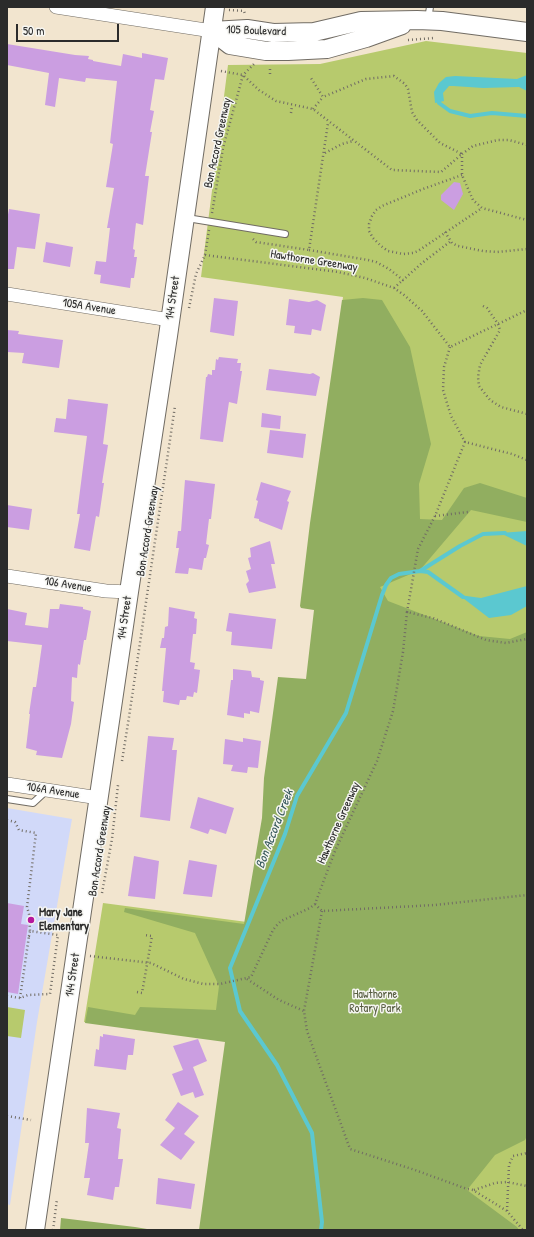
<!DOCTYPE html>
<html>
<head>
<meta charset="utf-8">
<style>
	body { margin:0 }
	#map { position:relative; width:534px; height:1237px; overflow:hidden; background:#f2e5cf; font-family:"Patrick Hand",sans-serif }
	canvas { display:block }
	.frame { position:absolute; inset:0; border:8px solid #2b2b2b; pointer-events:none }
	.scale { position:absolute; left:16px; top:24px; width:103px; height:18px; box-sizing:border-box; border:2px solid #2b2b2b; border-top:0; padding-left:5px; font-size:12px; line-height:14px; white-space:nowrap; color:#2b2b2b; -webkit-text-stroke:3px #f6f6f2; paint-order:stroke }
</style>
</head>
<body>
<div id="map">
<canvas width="534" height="1237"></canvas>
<div class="frame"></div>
<div class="scale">50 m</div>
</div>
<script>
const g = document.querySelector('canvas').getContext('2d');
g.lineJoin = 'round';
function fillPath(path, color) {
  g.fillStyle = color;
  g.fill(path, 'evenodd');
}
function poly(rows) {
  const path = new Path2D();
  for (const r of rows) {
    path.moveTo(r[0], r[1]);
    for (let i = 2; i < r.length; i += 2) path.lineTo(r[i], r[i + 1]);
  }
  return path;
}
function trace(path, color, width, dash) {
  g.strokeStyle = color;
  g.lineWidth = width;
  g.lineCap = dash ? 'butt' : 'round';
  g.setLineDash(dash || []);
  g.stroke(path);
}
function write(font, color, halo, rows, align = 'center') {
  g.font = font + ' "Patrick Hand",sans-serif';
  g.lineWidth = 3;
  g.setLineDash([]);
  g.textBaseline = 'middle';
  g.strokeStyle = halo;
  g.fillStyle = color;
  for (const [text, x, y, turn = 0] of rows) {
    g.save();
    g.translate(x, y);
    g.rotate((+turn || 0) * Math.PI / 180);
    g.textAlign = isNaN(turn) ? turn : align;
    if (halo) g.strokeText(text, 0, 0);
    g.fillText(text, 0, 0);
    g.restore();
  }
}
fillPath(poly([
	[7,808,72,819,37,1022,10,1205,7,1204]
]), '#d1d9f9');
fillPath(poly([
	[426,41,527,53,527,1230,200,1230,229,1041,84,1022,103,903,247,922,307,684,318,605,302,601,343,297,201,277,228,65,320,64],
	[7,1007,25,1010,21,1038,7,1036]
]), '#b7ca6d');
fillPath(poly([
	[363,298,382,300,410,347,431,444,419,484,420,519,442,520,464,488,480,483,527,498,527,522,471,510,420,570,380,587,388,601,479,636,510,639,527,632,527,1136,525,1140,495,1155,467,1190,517,1227,519,1230,199,1230,225,1042,85,1023,88,1007,135,1015,140,1007,216,1010,219,986,195,933,124,912,125,908,244,924,262,818,264,778,278,677,306,679,314,610,301,608,300,606,310,523,342,300],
	[61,1218,135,1227,153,1230,60,1230]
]), '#91ae60');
fillPath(poly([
	[527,75,527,91,519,87,483,88,453,86,449,86,443,93,444,101,435,103,434,92,439,83,446,77,455,76,517,79],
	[527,531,527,546,500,533],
	[527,586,527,606,511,615,489,618,459,595,481,598]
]), '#5bc8d0');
trace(poly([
	[439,97,439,103,450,111,470,116,492,113,527,116],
	[420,571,460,546,483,534,505,533],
	[321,1230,322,1222,312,1133,277,1065,240,1011,230,968,285,834,297,796,346,713,382,595,386,585,391,578,399,574,420,571,428,572,463,597]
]), '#5bc8d0', 4);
fillPath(poly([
	[7,44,75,55,89,56,88,59,93,60,93,61,121,66,123,54,142,58,142,53,168,58,164,80,155,79,150,110,154,111,150,132,152,132,145,176,149,176,143,225,136,223,133,249,135,250,134,257,137,257,134,278,131,278,130,288,100,283,101,275,94,274,96,261,106,262,110,228,107,228,114,188,106,187,113,144,110,143,117,81,86,78,85,82,59,78,55,107,45,105,49,73,7,65],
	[454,182,460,183,463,194,454,210,441,200,441,195],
	[9,209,40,214,35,249,17,247,14,269,7,269,7,220],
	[46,242,73,247,70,267,43,262],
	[214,298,238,301,234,336,210,332],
	[289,299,309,302,317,300,326,305,321,331,312,329,311,335,294,333,295,326,286,325],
	[7,330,19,331,18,334,63,340,59,368,22,363,24,353,7,352],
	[219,357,238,359,237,363,241,363,240,371,242,371,237,404,229,402,223,442,200,439,206,377,207,377,208,374,212,375,212,370,215,370,216,359,218,360],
	[269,369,310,374,313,373,320,377,316,396,266,390],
	[68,399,108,404,103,444,108,445,102,483,104,483,99,517,96,516,90,551,74,548,80,514,77,514,87,436,54,432,56,418,66,419],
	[262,413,281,416,280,429,261,427],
	[270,430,306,434,303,458,267,453],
	[185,480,215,484,211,519,209,519,206,544,209,545,206,558,204,558,202,570,189,568,188,574,175,573,179,548,176,548,178,531,181,531],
	[261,482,291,491,287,501,289,502,282,530,259,521,259,519,254,518,258,501,256,500],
	[7,505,32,509,29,530,7,527],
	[270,541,275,564,271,564,276,588,249,593,246,584,249,581,246,571,251,569,248,558,251,557,250,548],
	[60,604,83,607,83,609,91,611,86,640,84,640,80,665,78,664,77,678,72,677,71,701,74,702,71,724,62,758,36,755,37,751,26,748,30,714,29,714,33,687,36,687,42,645,7,641,7,609,27,613,25,625,48,628,50,609,59,609],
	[169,607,195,612,194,618,197,619,196,634,193,634,190,662,195,663,194,669,200,670,197,693,194,692,193,697,187,696,186,700,180,700,179,705,163,702,164,691,162,691,166,648,160,648,162,638,164,638,165,627,168,626],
	[229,613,276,619,272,649,231,645,232,632,226,631],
	[233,669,251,671,252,677,260,678,260,680,264,681,259,713,250,711,250,714,244,713,244,718,227,715,231,680,233,680],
	[148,736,174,738,172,750,177,750,170,821,140,817],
	[243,738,261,741,258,768,248,767,247,773,231,771,233,765,223,764,225,739,243,742],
	[198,797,234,808,226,834,210,829,208,834,190,828],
	[134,856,159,861,155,899,128,896],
	[189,860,217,865,212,897,183,894],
	[7,903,24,906,21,924,28,925,18,994,7,992],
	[103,1034,135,1039,133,1055,128,1055,126,1070,94,1066,96,1049,99,1050,100,1036,103,1037],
	[198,1039,207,1061,193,1067,204,1095,195,1098,193,1092,181,1096,172,1074,183,1070,173,1046],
	[178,1102,199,1116,184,1134,195,1142,181,1160,160,1145,175,1128,165,1120],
	[87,1108,120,1113,117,1128,121,1129,118,1159,123,1159,119,1187,115,1187,113,1200,87,1195,90,1178,84,1178,89,1143,85,1143],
	[158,1178,195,1184,191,1209,156,1204]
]), '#cb9ee1');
const lane = poly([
	[428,19,430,7],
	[187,218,285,234],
	[7,799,33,803,46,791]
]);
const street = poly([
	[56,7,212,31],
	[7,294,170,320],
	[7,576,106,591,129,592],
	[7,784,99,798]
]);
const secondary = poly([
	[212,31,247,29,273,33,314,32,361,21,417,20,442,21,527,32],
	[212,31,230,45,266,51,288,51,327,49,366,38,402,25],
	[35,1230,129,592,168,336,215,7]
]);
trace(lane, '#716c64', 8);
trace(street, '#716c64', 14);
trace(secondary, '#716c64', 20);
trace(poly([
	[229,10,244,11,245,14],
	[408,40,434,38],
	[221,71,243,75,259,90,276,101,313,109,392,170,441,172,462,154,440,143,417,120,412,112,408,89,405,84,394,76,366,79,323,97,311,78],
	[270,74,270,66],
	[313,109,323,97],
	[291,113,292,105],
	[527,145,509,140,498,140,473,146,462,154,462,175,473,200,482,208,527,220],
	[325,153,342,144,353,141],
	[462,175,423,189,382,206,376,210,372,216,369,224,369,231,373,238,381,246,388,251,403,254,413,253,418,251,482,208],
	[212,213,223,148,243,75,254,64],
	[445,232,452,243,458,246,483,251,497,252,527,249],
	[253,239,256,242,309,250,328,123],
	[309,250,368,260,376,262,389,269,403,280,422,263,451,241],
	[205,255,338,272,365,278,394,288,404,295,422,311,450,347,527,310],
	[394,288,403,280],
	[483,306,487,308,498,324,500,330,480,365,478,377,479,386,490,400,501,407,527,414],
	[189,308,196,274,205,255,209,230],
	[450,347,444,367,443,390,451,416,465,442],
	[435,516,468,512],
	[407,612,418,549,435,516,465,442,512,454,527,460],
	[122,761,129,717,175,406],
	[7,820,15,822,19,830,36,833,27,907,29,914,30,931],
	[102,893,112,839,118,785],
	[315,904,322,911,435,905,527,895],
	[322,911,304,1011,307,1031,350,1149,415,1170,467,1189,473,1190,507,1211,523,1230],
	[90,956,151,963,184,979,203,984,220,984,251,977,273,930,277,925,281,921,310,908,315,904,335,851,377,761,393,711,403,652,407,612,433,618,486,640,506,643,527,639],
	[247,979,279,1000,304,1011],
	[137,992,142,993,152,936,144,935],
	[7,996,20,998,28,995,50,994,58,935,30,931,29,936,26,936],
	[20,998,29,936],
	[7,1116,31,1120],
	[474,1190,495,1183,507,1182,527,1186],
	[507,1211,509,1165,513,1156,527,1153],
	[53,1230,57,1199]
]), '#716c64', 2.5, [1, 3]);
trace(lane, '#fff', 6);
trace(street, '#fff', 13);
trace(secondary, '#fff', 18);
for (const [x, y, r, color] of [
	[31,920,4,"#b5179e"]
]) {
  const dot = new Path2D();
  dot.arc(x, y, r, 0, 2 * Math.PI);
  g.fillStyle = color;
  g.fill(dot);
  trace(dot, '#f6f6f2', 1.5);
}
write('12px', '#2b2b2b', '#f6f6f2', [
	["105 Boulevard",256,31,2],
	["Bon Accord Greenway",218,143,-78],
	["Hawthorne Greenway",314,261,9],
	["144 Street",173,298,-82],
	["105A Avenue",89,307,9],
	["Bon Accord Greenway",148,531,-81],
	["106 Avenue",68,585,9],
	["144 Street",125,618,-82],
	["106A Avenue",53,791,9],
	["Hawthorne Greenway",339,823,-66],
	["Bon Accord Greenway",100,851,-81],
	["144 Street",73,975,-82]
]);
write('bold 12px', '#2b2b2b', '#f6f6f2', [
	["Mary Jane",39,913],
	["Elementary",39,927]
], 'left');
write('12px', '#555b3f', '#f6f6f2', [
	["Hawthorne",375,995],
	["Rotary Park",375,1009]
]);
write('italic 13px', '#395a5d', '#f6f6f2', [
	["Bon Accord Creek",275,829,-69]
]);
</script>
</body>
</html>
